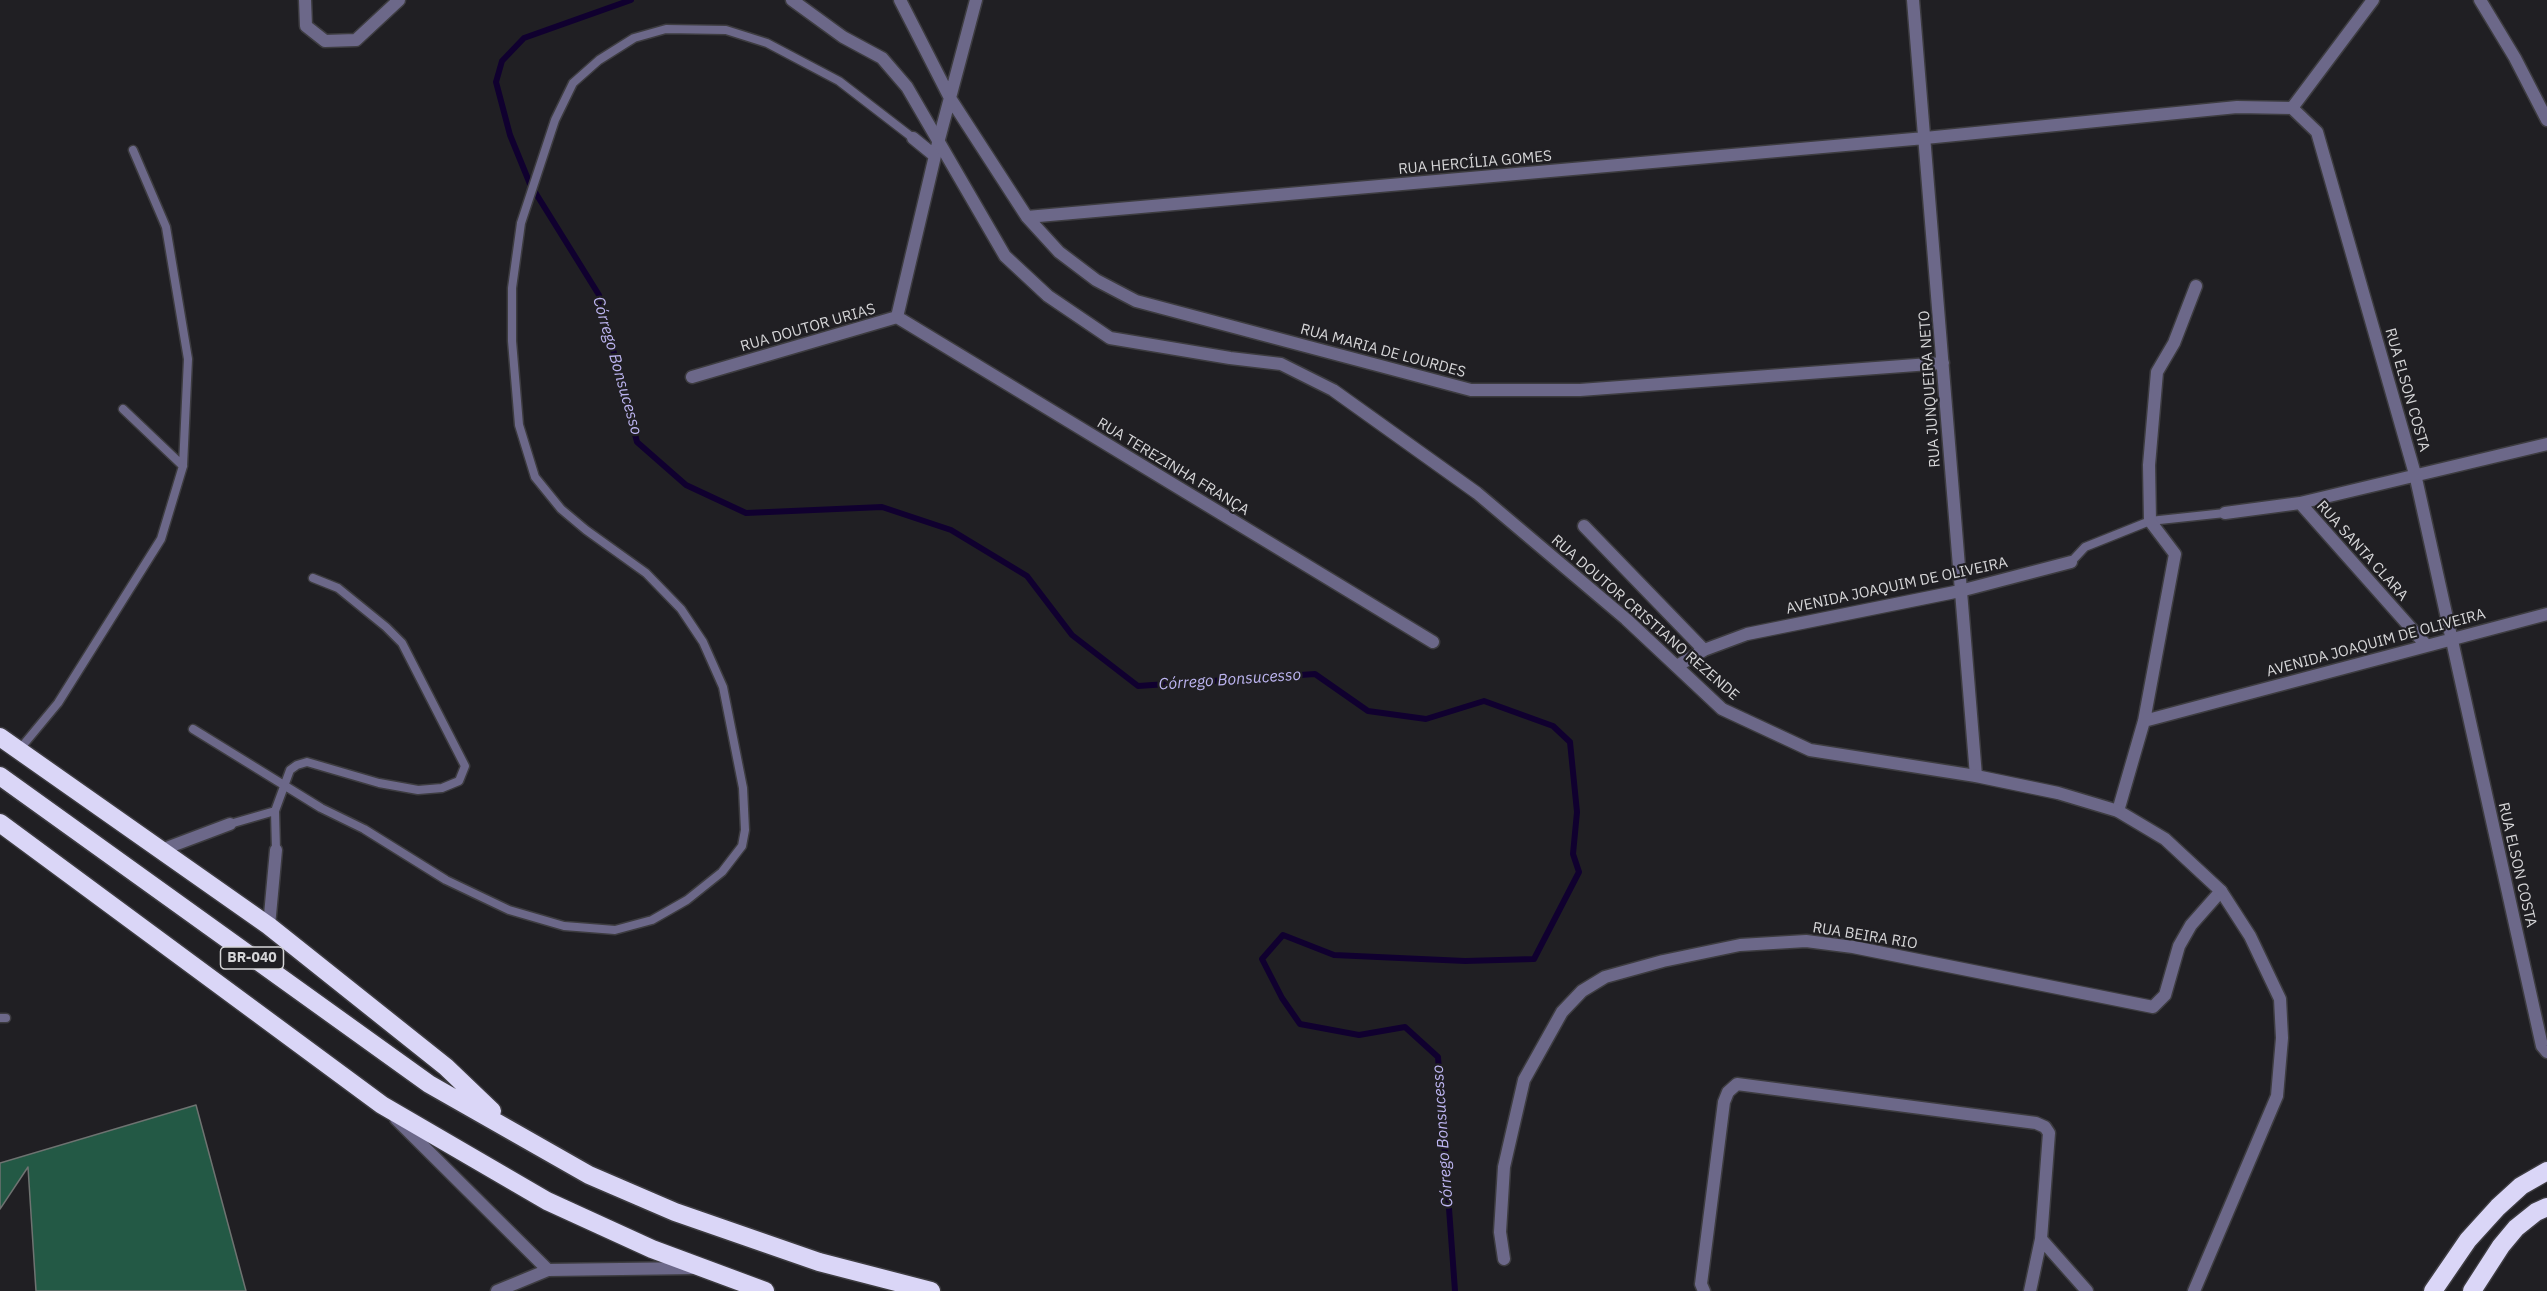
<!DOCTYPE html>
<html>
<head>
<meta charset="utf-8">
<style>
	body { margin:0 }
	canvas { display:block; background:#201f23 }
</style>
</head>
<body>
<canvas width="2547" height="1291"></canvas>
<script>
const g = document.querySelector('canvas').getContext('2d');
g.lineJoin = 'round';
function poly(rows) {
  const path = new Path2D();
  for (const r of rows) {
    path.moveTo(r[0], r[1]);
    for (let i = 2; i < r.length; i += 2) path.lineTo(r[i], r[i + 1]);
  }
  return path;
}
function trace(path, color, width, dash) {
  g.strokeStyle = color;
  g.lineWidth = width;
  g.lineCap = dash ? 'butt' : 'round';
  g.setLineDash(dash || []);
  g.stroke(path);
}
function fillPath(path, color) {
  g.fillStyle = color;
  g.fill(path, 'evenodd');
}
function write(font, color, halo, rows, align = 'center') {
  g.font = font + ' "IBM Plex Sans",sans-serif';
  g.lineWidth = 4.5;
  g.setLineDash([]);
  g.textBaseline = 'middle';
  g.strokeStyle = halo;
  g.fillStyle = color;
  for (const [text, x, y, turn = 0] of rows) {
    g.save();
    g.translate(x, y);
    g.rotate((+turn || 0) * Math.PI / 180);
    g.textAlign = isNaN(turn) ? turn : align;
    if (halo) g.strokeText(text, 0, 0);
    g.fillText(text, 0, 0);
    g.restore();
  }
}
trace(poly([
	[631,0,524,38,502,61,496,82,510,135,530,184,599,295,637,442,686,485,746,513,882,507,951,530,1027,576,1072,635,1138,686,1315,674,1368,711,1426,719,1484,701,1553,726,1570,742,1577,812,1573,854,1579,872,1534,959,1465,961,1334,955,1283,935,1262,959,1282,998,1300,1024,1359,1035,1405,1027,1438,1057,1455,1291]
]), '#10002f', 6);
const building = poly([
	[196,1105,246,1291,36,1291,28,1167,0,1209,0,1163,196,1105]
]);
fillPath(building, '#235945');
trace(building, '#6e7371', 1.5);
const service = poly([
	[123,409,183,466],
	[2071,562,2085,547,2150,521,2225,513],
	[193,729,321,808,364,829,446,880,509,910,564,926,615,930,652,920,687,900,722,872,742,846,745,830,743,788,723,687,703,642,681,609,646,573,586,530,561,509,535,477,519,425,512,341,512,288,521,223,555,120,573,83,599,60,634,38,666,29,726,30,767,43,839,81,913,138],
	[19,750,58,703,161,539,183,466,188,359,166,227,133,150],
	[230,824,275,811],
	[276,850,275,811,290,770,297,765,307,762,379,783,418,790,442,788,459,781,465,766,402,643,386,627,338,588,313,578],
	[0,1018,6,1018]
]);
const minor = poly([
	[305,0,306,26,325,41,356,40,399,0],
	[900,0,950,98,1027,217,1059,252,1096,280,1136,301,1471,390,1580,390,1943,363],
	[1913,0,1976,776],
	[2480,0,2515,58,2547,120],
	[2292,108,2373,0],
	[913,138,935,156],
	[1027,217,1925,138,2237,107,2292,108,2317,132,2415,474,2542,1046,2547,1052],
	[897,317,1433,642],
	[897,317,938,143,976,0],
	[692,377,897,317],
	[2300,503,2426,645],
	[2225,513,2300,503,2547,444],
	[1584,526,1704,650],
	[1677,666,1704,650,1747,634,1960,591,2071,562],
	[2144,721,2547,614],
	[2118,811,2144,721,2175,554,2150,521,2149,465,2157,372,2174,343,2196,286],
	[161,850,230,824],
	[269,926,276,850],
	[2041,1239,2087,1291],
	[1504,1259,1500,1232,1504,1167,1524,1080,1562,1012,1582,991,1605,977,1663,961,1740,945,1806,941,1853,947,2153,1007,2165,995,2179,946,2191,925,2221,891],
	[1704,1291,1701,1284,1724,1102,1728,1092,1737,1084,2036,1123,2045,1127,2049,1133,2041,1239,2030,1291]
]);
const tertiary = poly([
	[792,0,843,37,882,58,907,87,1005,256,1048,296,1110,338,1230,358,1281,364,1333,390,1477,493,1626,619,1722,709,1810,750,1976,776,2058,793,2118,811,2165,839,2221,891,2250,936,2280,999,2282,1038,2277,1096,2194,1291],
	[396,1119,548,1270,694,1268],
	[497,1291,548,1270]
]);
const motorway = poly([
	[0,737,269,926,446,1067,492,1111],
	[0,776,429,1084,589,1175,675,1212,819,1262,931,1291],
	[0,823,382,1105,547,1201,652,1249,765,1291],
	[2433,1291,2468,1240,2498,1207,2521,1186,2547,1171],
	[2472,1291,2501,1246,2516,1228,2536,1212,2547,1207]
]);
trace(service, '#3d3c40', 11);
trace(minor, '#3d3c40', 15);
trace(tertiary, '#3d3c40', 15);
trace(motorway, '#3d3c40', 21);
trace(service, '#6c6889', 8);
trace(minor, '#6c6889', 12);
trace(tertiary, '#6c6889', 12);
trace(motorway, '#dad6f7', 18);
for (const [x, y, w] of [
	[252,958,63]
]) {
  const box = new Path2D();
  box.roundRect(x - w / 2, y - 11, w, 22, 4.5);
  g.fillStyle = '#201f23';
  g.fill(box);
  trace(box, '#d5d5d7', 1.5);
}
write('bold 14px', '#d5d5d7', null, [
	["BR-040",252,958]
]);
write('15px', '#d5d5d7', '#201f23', [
	["RUA HERCÍLIA GOMES",1475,163,-5],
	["RUA DOUTOR URIAS",808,328,-16],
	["RUA MARIA DE LOURDES",1383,351,15],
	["RUA JUNQUEIRA NETO",1930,389,-94],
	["RUA ELSON COSTA",2407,390,74],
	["RUA TEREZINHA FRANÇA",1173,467,31],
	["RUA SANTA CLARA",2362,551,48],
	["AVENIDA JOAQUIM DE OLIVEIRA",1897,586,-12],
	["RUA DOUTOR CRISTIANO REZENDE",1645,618,41],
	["AVENIDA JOAQUIM DE OLIVEIRA",2376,643,-15],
	["RUA ELSON COSTA",2517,865,77],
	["RUA BEIRA RIO",1865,936,9]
]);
write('italic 16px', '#bdb5f1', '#201f23', [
	["Córrego Bonsucesso",617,366,74],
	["Córrego Bonsucesso",1230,680,-4],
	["Córrego Bonsucesso",1443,1136,-94]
]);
</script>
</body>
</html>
